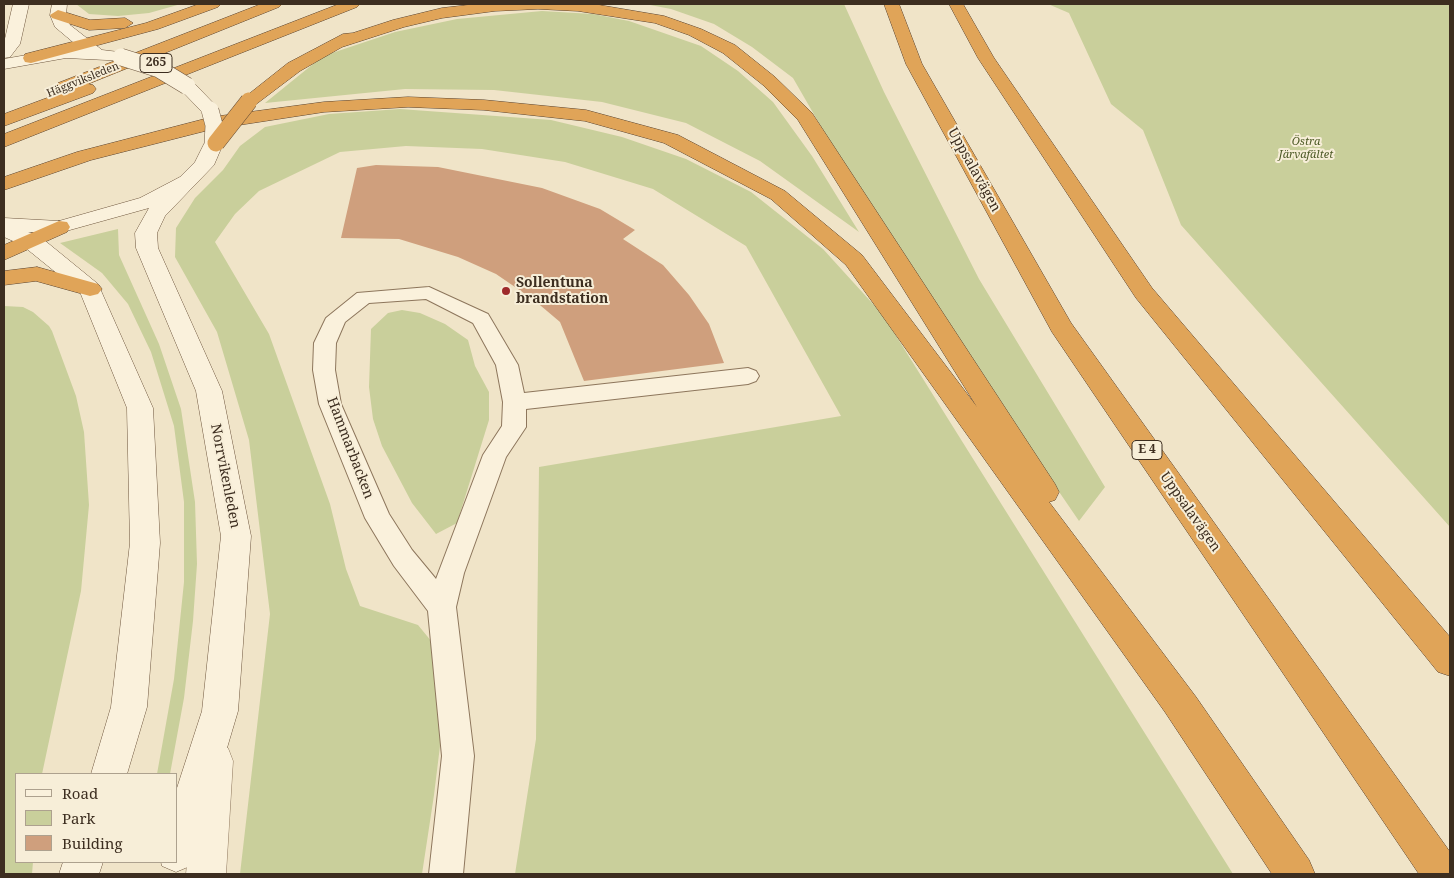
<!DOCTYPE html>
<html>
<head>
<meta charset="utf-8">
<style>
	body { margin:0 }
	#map { position:relative; width:1454px; height:878px; overflow:hidden; background:#f0e4c8; font-family:"Noto Serif",serif }
	canvas { display:block }
	.frame { position:absolute; inset:0; border:5px solid #3d2e20; pointer-events:none }
	.legend { position:absolute; left:15px; top:773px; width:162px; height:90px; box-sizing:border-box; background:#f7eed8; border:1px solid #ada18e; margin:0; padding:6px 9px; list-style:none; font-size:15px; color:#3d2e20 }
	.legend li { display:flex; align-items:center; gap:10px; height:25px }
	.legend b { width:25px; border:1px solid #ada18e }
</style>
</head>
<body>
<div id="map">
<canvas width="1454" height="878"></canvas>
<div class="frame"></div>
<ul class="legend">
<li><b style="height:6px;background:#faf1dc"></b>Road</li>
<li><b style="height:14px;background:#c9cf9b"></b>Park</li>
<li><b style="height:14px;background:#cf9f7d"></b>Building</li>
</ul>
</div>
<script>
const g = document.querySelector('canvas').getContext('2d');
g.lineJoin = 'round';
function fillPath(path, color) {
  g.fillStyle = color;
  g.fill(path, 'evenodd');
}
function poly(rows) {
  const path = new Path2D();
  for (const r of rows) {
    path.moveTo(r[0], r[1]);
    for (let i = 2; i < r.length; i += 2) path.lineTo(r[i], r[i + 1]);
  }
  return path;
}
function trace(path, color, width, dash) {
  g.strokeStyle = color;
  g.lineWidth = width;
  g.lineCap = dash ? 'butt' : 'round';
  g.setLineDash(dash || []);
  g.stroke(path);
}
function write(font, color, halo, rows, align = 'center') {
  g.font = font + ' "Noto Serif",serif';
  g.lineWidth = 4;
  g.setLineDash([]);
  g.textBaseline = 'middle';
  g.strokeStyle = halo;
  g.fillStyle = color;
  for (const [text, x, y, turn = 0] of rows) {
    g.save();
    g.translate(x, y);
    g.rotate((+turn || 0) * Math.PI / 180);
    g.textAlign = isNaN(turn) ? turn : align;
    if (halo) g.strokeText(text, 0, 0);
    g.fillText(text, 0, 0);
    g.restore();
  }
}
fillPath(poly([
	[76,4,181,4,149,13,118,16,89,14],
	[645,4,844,4,884,92,979,279,1105,487,1079,521,883,234,793,78,752,47,714,24,671,9],
	[1048,4,1450,4,1450,527,1181,225,1143,130,1111,104,1069,13],
	[542,11,593,14,629,21,701,46,738,71,773,102,812,156,859,232,760,161,686,123,602,102,494,90,405,89,265,103,323,56,395,32,457,19],
	[400,109,551,120,622,137,686,159,751,192,823,249,883,315,1233,874,515,874,536,739,539,467,841,416,746,246,653,189,565,162,482,149,406,146,340,152,259,191,235,214,215,242,269,334,330,504,346,569,360,606,418,625,450,664,434,795,422,874,240,874,270,614,249,440,217,332,175,257,176,228,195,198,223,170,240,146,265,127,329,114],
	[118,229,119,255,159,344,181,409,195,502,197,564,193,621,184,698,170,774,157,774,174,679,184,582,184,502,174,426,151,352,128,304,102,273,60,243],
	[4,306,23,307,33,312,49,326,52,331,76,396,84,432,89,505,81,591,42,774,16,774,16,862,33,862,32,874,4,874],
	[402,310,420,313,445,324,468,340,475,366,489,392,489,420,457,523,436,534,412,503,382,446,373,419,369,387,371,329,388,313]
]), '#c9cf9b');
fillPath(poly([
	[376,165,438,167,542,188,600,209,635,230,623,239,663,265,689,295,709,324,724,363,584,381,560,322,534,300,496,274,458,257,399,239,341,238,357,168]
]), '#cf9f7d');
const lane = poly([
	[429,287,488,314,518,365,524,393,748,368,756,371,759,376,756,381,748,384,526,409,526,427,506,457,464,573,456,607,474,756,463,874,429,874,442,756,428,611,394,566,365,518,319,404,313,370,314,343,326,318,357,293,429,287],
	[426,299,473,323,496,365,503,402,502,426,483,455,436,579,412,550,389,514,341,404,335,370,336,343,345,322,369,303,426,299]
]);
const street = poly([
	[215,743,228,748,233,761,226,874,186,874,197,761,202,748,215,743]
]);
const secondary = poly([
	[13,4,29,4,20,44,10,57,4,58,4,43,13,4],
	[52,4,67,4,66,15,70,25,102,50,127,53,129,57,127,61,66,58,4,69,4,59,66,48,80,48,55,27,50,15,52,4],
	[187,81,193,82,216,106,219,110,216,114,204,114,181,90,178,86,181,82,187,81],
	[213,138,220,140,223,144,214,165,165,216,157,233,158,248,222,391,251,536,238,711,196,852,190,866,176,872,162,866,161,862,176,862,176,791,202,711,221,536,196,391,136,248,135,233,149,208,59,233,28,232,38,235,98,284,153,408,160,543,147,707,127,774,91,774,111,707,130,543,127,408,80,292,22,245,4,237,4,218,59,221,140,198,180,177,195,162,206,140,213,138],
	[63,862,103,862,99,874,59,874,63,862]
]);
const highway = poly([
	[199,4,221,4,218,7,158,29,31,63,25,62,23,58,25,54,146,23,199,4],
	[261,4,282,4,279,7,88,84,93,85,96,89,93,93,4,126,4,114,63,92,55,87,58,83,261,4],
	[339,4,360,4,357,7,4,147,4,134,339,4],
	[477,4,593,4,664,16,701,29,735,45,775,77,812,113,1055,484,1059,492,1055,500,1049,502,1196,697,1309,860,1315,874,1272,874,1165,712,846,265,771,199,664,143,585,121,484,110,408,107,324,112,213,129,91,160,4,190,4,177,77,152,212,117,324,102,408,97,484,100,586,110,678,135,785,191,862,255,977,407,798,120,763,85,723,53,689,35,655,23,578,11,538,9,495,11,442,18,404,27,342,47,300,71,255,105,243,105,240,101,288,63,343,34,353,33,393,20,442,8,477,4],
	[884,4,899,4,922,64,1071,323,1450,852,1450,874,1419,874,1052,332,906,64,884,4],
	[949,4,963,4,994,58,1152,288,1450,637,1450,676,1438,672,1136,298,978,58,949,4],
	[58,10,90,20,125,18,133,23,125,28,89,30,52,18,50,15,58,10],
	[59,221,67,222,70,227,67,232,4,260,4,245,59,221],
	[37,267,98,284,102,289,98,294,90,296,36,281,4,285,4,271,37,267]
]);
trace(lane, '#8d765c', 2);
trace(street, '#8d765c', 1);
trace(secondary, '#6f573f', 1);
trace(highway, '#5b4430', 1);
fillPath(lane, '#faf1dc');
fillPath(street, '#faf1dc');
fillPath(secondary, '#faf1dc');
fillPath(highway, '#e0a458');
const secondaryBridge = poly([
	[121,57,159,69,187,86],
	[210,110,214,125,213,144]
]);
const highwayBridge = poly([
	[216,143,249,101]
]);
trace(secondaryBridge, '#6f573f', 18, []);
trace(highwayBridge, '#5b4430', 18, []);
trace(secondaryBridge, '#faf1dc', 17);
trace(highwayBridge, '#e0a458', 17);
for (const [x, y, r, color] of [
	[506,291,5,"#9e2a2b"]
]) {
  const dot = new Path2D();
  dot.arc(x, y, r, 0, 2 * Math.PI);
  g.fillStyle = color;
  g.fill(dot);
  trace(dot, '#f7eed8', 2);
}
write('11px', '#3d2e20', '#f7eed8', [
	["Häggviksleden",83,80,-22]
]);
write('italic 11px', '#4d5a26', '#f7eed8', [
	["Östra",1306,142],
	["Järvafältet",1306,155]
]);
for (const [x, y, w] of [
	[156,63,32],
	[1147,450,30]
]) {
  const box = new Path2D();
  box.roundRect(x - w / 2, y - 9.5, w, 19, 4);
  g.fillStyle = '#f7eed8';
  g.fill(box);
  trace(box, '#3d2e20', 1);
}
write('bold 12px', '#3d2e20', null, [
	["265",156,63],
	["E 4",1147,450]
]);
write('14px', '#3d2e20', '#f7eed8', [
	["Uppsalavägen",974,170,61],
	["Hammarbacken",350,448,69],
	["Norrvikenleden",225,476,79],
	["Uppsalavägen",1190,512,55]
]);
write('bold 14px', '#3d2e20', '#f7eed8', [
	["Sollentuna",516,283],
	["brandstation",516,299]
], 'left');
</script>
</body>
</html>
